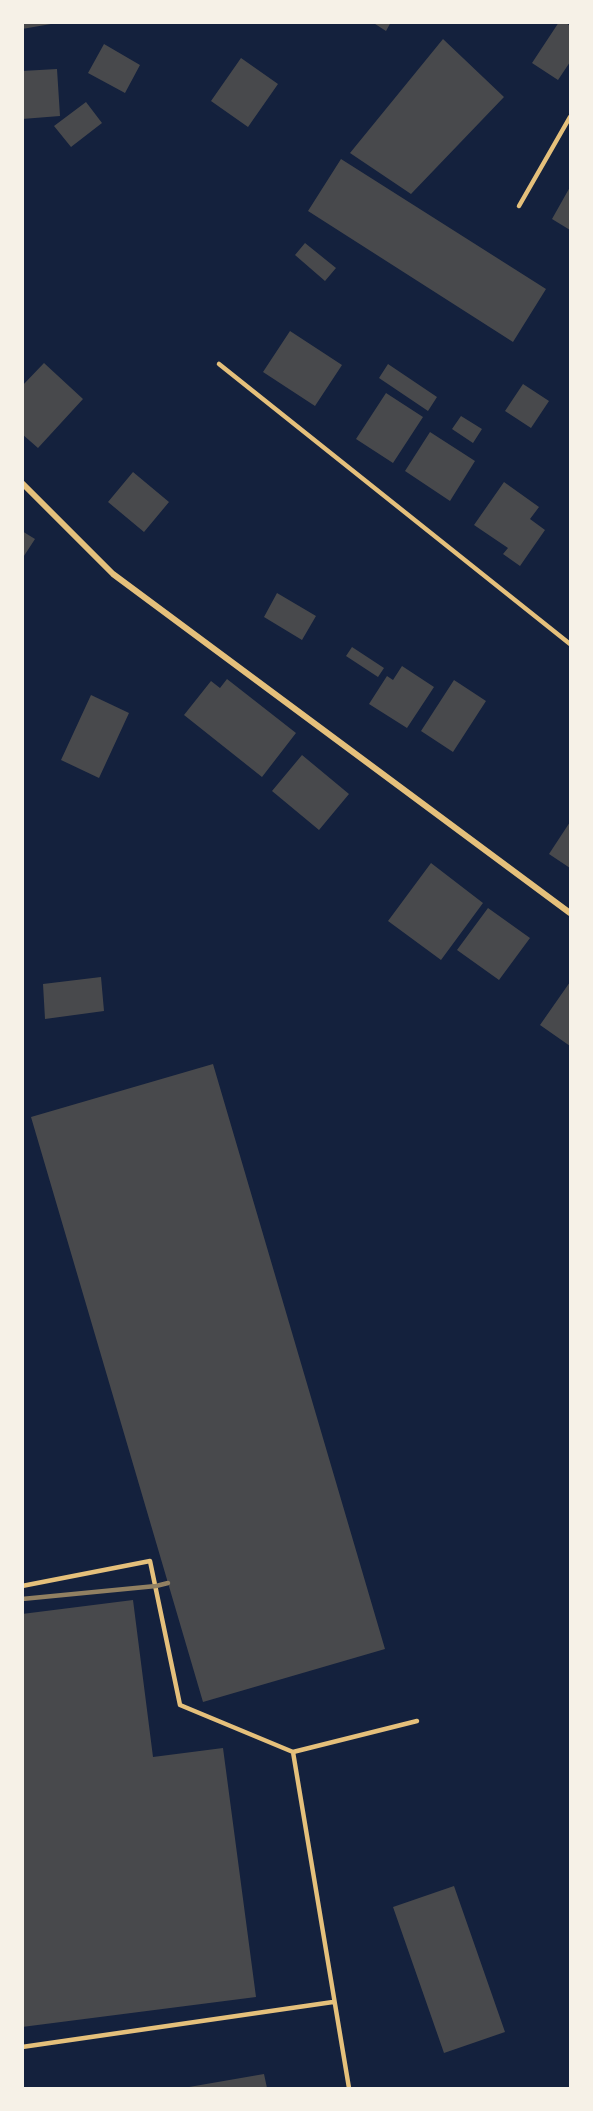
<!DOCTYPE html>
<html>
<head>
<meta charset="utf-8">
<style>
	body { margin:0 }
	#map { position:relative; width:593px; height:2111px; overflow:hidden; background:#14213d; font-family:Roboto,sans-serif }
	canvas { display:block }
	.frame { position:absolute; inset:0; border:24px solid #f6f1e7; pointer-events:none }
</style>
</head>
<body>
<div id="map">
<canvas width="593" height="2111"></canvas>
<div class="frame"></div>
</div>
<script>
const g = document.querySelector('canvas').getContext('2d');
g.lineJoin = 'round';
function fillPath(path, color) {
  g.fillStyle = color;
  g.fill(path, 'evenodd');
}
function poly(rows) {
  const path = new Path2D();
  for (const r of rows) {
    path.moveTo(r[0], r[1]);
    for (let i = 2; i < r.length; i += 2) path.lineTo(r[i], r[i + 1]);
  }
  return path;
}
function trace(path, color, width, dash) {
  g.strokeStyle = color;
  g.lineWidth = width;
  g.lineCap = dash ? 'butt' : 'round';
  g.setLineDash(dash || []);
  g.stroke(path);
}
fillPath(poly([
	[22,22,51,22,51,24,22,29],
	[372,22,391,22,386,31],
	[559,22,565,22,570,26,570,62,558,80,532,63],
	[443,39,504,97,411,194,350,153],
	[104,44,140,65,125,93,88,73],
	[241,58,278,84,248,127,211,101],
	[57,69,60,116,22,119,22,71],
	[86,102,102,123,71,147,54,126],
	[341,159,546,289,513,342,308,211],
	[570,187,570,230,552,219],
	[305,243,336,268,325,281,295,255],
	[290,331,342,365,315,406,263,372],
	[44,363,83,399,38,448,22,434,22,386],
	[388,364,437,397,428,411,379,378],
	[523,384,549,401,531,428,505,411],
	[386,393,423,417,393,463,356,439],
	[461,416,482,429,473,443,452,429],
	[430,432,475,461,450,501,405,471],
	[133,472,169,502,144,532,108,502],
	[504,482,539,507,530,519,545,530,520,566,503,554,508,548,474,525],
	[22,531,35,539,22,559],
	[277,593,316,616,302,640,264,617],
	[352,647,384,668,378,677,346,656],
	[402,666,434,687,407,728,369,704,387,676,393,680],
	[227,679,296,733,262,777,184,715,211,681,220,688],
	[454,680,486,701,453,752,421,731],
	[91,695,129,713,99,778,61,760],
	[302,755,349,794,319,830,272,791],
	[570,822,570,868,549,854],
	[431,863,483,903,441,960,388,921],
	[488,908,530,938,499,980,457,950],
	[101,977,104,1011,45,1019,43,984],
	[570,982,570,1046,540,1025],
	[213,1064,385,1649,203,1702,31,1117],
	[133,1600,153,1757,223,1748,256,1997,22,2027,22,1614],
	[454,1886,505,2032,444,2053,393,1907],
	[264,2074,267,2088,189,2088,189,2087]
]), '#48494c');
trace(poly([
	[519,206,570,117],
	[219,364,570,644],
	[22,1586,150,1561,180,1705,293,1752],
	[22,2047,333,2002],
	[349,2088,293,1752,417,1721]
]), '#e5c07b', 4.5);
trace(poly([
	[22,483,113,574,570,913]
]), '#e5c07b', 6);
trace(poly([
	[22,1599,156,1586,168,1583]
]), '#918062', 4.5);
</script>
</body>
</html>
